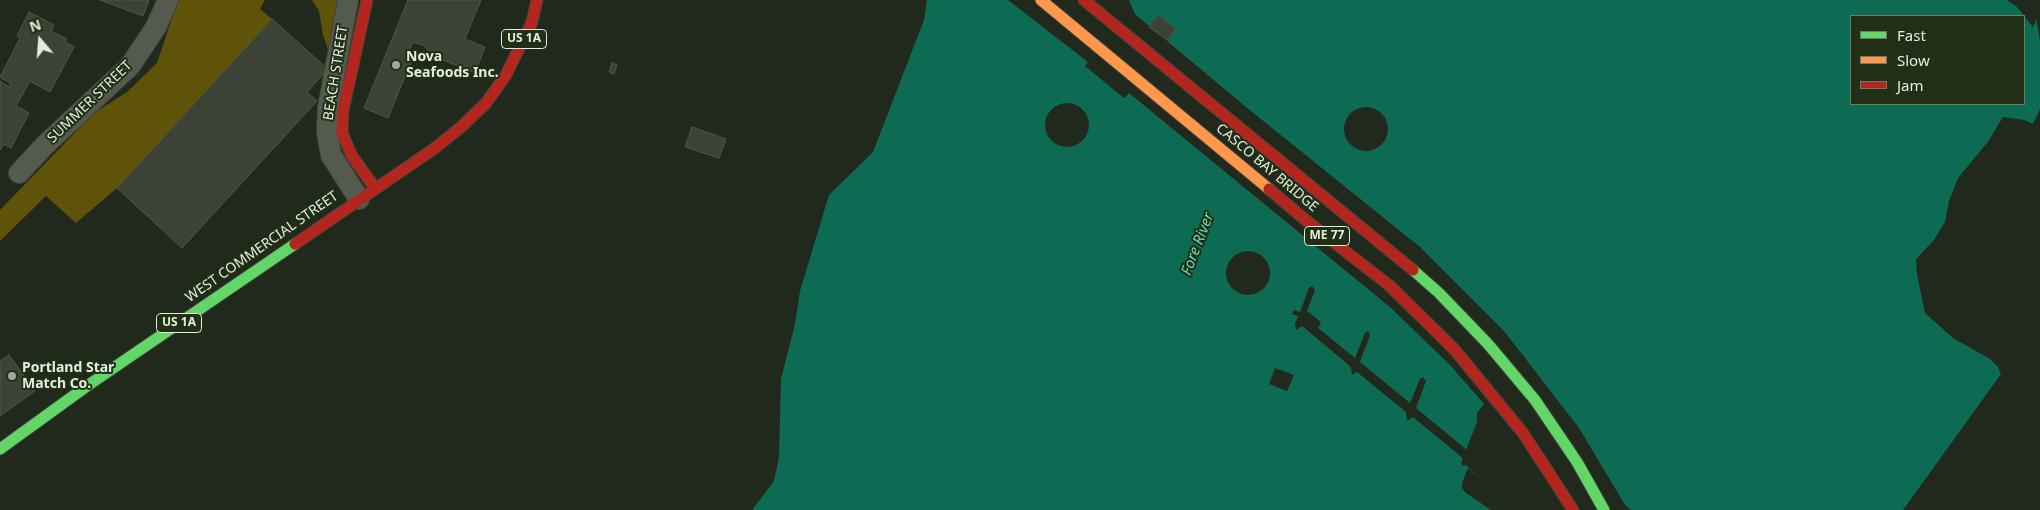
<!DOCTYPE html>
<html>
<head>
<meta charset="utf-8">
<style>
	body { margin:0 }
	#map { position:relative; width:2040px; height:510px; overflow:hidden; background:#21291c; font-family:"Noto Sans",sans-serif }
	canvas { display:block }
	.legend { position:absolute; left:1850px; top:15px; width:175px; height:90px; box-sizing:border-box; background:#202f16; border:1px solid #6e7b66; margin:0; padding:6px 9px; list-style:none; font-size:15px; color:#e3eddd }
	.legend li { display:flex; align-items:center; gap:10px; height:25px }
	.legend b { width:25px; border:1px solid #6e7b66 }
	.north { position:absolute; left:15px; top:15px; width:50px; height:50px; -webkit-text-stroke:4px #202f16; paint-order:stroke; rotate:342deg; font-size:14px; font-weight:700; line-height:20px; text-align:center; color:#e3eddd }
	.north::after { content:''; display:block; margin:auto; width:18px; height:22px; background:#e3eddd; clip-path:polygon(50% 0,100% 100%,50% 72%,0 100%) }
</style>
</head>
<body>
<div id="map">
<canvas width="2040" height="510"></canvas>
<ul class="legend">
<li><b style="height:6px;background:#63d668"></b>Fast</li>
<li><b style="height:6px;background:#ff974d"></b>Slow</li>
<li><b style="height:6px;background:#b3261e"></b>Jam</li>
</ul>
<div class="north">N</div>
</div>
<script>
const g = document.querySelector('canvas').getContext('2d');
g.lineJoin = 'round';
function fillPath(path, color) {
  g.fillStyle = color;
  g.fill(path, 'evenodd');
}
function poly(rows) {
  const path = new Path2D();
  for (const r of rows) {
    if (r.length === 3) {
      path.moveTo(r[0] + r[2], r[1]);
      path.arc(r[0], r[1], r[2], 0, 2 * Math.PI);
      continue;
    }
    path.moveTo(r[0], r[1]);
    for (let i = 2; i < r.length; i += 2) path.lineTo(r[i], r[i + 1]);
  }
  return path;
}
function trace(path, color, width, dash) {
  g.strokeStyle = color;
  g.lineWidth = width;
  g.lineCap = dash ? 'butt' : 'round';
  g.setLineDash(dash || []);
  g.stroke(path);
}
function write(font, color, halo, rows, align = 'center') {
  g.font = font + ' "Noto Sans",sans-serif';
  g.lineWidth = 4;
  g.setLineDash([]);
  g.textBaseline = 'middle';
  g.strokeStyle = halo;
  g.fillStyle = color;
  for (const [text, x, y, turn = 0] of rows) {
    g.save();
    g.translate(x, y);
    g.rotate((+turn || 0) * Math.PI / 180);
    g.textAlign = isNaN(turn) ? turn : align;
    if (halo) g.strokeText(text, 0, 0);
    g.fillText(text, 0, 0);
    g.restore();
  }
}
fillPath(poly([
	[178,0,265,0,260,9,272,19,117,188,76,223,46,196,0,241,0,210,94,113,127,92,157,63],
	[312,0,339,0,330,55,323,35,319,11]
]), '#5e5309');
fillPath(poly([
	[927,0,2015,0,2036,17,2040,41,2040,109,2032,126,1930,263,1942,313,2008,372,1912,510,1631,510,1625,505,1523,355,1481,421,1477,422,1461,463,1463,466,1466,465,1481,479,1478,483,1513,510,752,510,774,481,779,457,781,379,795,324,800,291,829,195,873,152,924,20],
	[1851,16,2024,16,2024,104,1851,104]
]), '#0e6b53');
fillPath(poly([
	[1008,0,1129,0,1135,14,1149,26,1158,15,1176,29,1167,41,1246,107,1420,247,1504,331,1579,428,1628,510,1623,506,1523,359,1483,423,1477,422,1477,413,1484,404,1451,366,1391,308,1129,93,1124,98,1085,66,1088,62],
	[2007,0,2019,0,2038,15,2033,27,2017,7],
	[1067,125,22],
	[1366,129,22],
	[2003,117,2024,120,2036,125,1932,264,1944,312,2004,360,2010,372,2006,385,1915,510,1903,510,2001,374,1998,367,1990,359,1953,338,1925,313,1917,274,1916,259,1934,240,1945,222,1949,201,1958,178,1987,143],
	[1248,273,22],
	[1312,286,1315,290,1307,311,1321,322,1318,328,1355,358,1365,333,1368,331,1370,335,1360,362,1410,403,1420,379,1423,377,1426,381,1416,408,1468,451,1465,460,1413,417,1407,421,1406,412,1357,372,1352,375,1351,367,1302,326,1296,330,1295,324,1298,316,1292,314,1294,310,1300,312,1309,288],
	[1275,368,1294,375,1287,391,1269,384],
	[2040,400,2040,417,2034,422,2035,433,2040,439,2040,452,2034,446,2025,427],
	[1468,468,1481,479,1483,477,1482,482,1515,510,1491,510,1466,493,1462,488,1462,483]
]), '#21291c');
const building = poly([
	[100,0,149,0,143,16,100,0],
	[408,0,481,0,465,39,485,47,475,73,431,55,425,46,413,42,407,55,413,57,388,118,364,108,408,0],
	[29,12,54,25,51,31,67,39,65,42,74,47,50,92,30,81,16,106,29,113,11,148,4,144,0,150,0,81,9,87,11,84,0,77,20,38,17,36,29,12],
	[1158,15,1176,29,1167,40,1149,27,1158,15],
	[272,19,328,69,307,92,317,101,182,248,117,188,272,19],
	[612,63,617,65,614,74,609,72,612,63],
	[692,127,726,139,719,158,685,147,692,127],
	[9,355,35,391,0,416,0,361,9,355]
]);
fillPath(building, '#3c4236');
trace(building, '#505549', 1);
const street = poly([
	[348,0,328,108,327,132,331,155,359,199],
	[19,173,46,144,130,66,156,27,168,0]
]);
const fast = poly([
	[1413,270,1439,293,1488,344,1535,400,1577,462,1604,510],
	[0,449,87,386,295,244]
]);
const slow = poly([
	[1041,0,1269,189]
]);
const jam = poly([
	[367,0,343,111,342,133,352,156,375,188],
	[1084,0,1413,270],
	[1269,189,1308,222,1390,286,1454,349,1523,433,1573,510],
	[295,244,435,148,461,127,486,103,506,75,532,22,537,0]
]);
trace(street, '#3e453b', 22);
trace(fast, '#3e453b', 13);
trace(slow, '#3e453b', 13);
trace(jam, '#3e453b', 13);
trace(street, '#545a4e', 20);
trace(fast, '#63d668', 11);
trace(slow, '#ff974d', 11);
trace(jam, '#b3261e', 11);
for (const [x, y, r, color] of [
	[396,65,5,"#9fa899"],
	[12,376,5,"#9fa899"]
]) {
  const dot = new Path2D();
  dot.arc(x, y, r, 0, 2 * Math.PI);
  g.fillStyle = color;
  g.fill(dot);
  trace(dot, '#202f16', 2);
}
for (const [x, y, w] of [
	[524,39,45],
	[1327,236,45],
	[179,323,45]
]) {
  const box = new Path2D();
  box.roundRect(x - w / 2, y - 9.5, w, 19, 4);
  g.fillStyle = '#202f16';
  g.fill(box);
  trace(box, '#e3eddd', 1);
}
write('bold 12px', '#e3eddd', null, [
	["US 1A",524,39],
	["ME 77",1327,236],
	["US 1A",179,323]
]);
write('bold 14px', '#e3eddd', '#202f16', [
	["Nova",406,57],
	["Seafoods Inc.",406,73],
	["Portland Star",22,368],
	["Match Co.",22,384]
], 'left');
write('14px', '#e3eddd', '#202f16', [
	["BEACH STREET",336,73,-81],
	["SUMMER STREET",90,102,-44],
	["CASCO BAY BRIDGE",1267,168,40],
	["WEST COMMERCIAL STREET",262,247,-35]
]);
write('italic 15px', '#63deb8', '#202f16', [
	["Fore River",1198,244,-69]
]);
</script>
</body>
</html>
